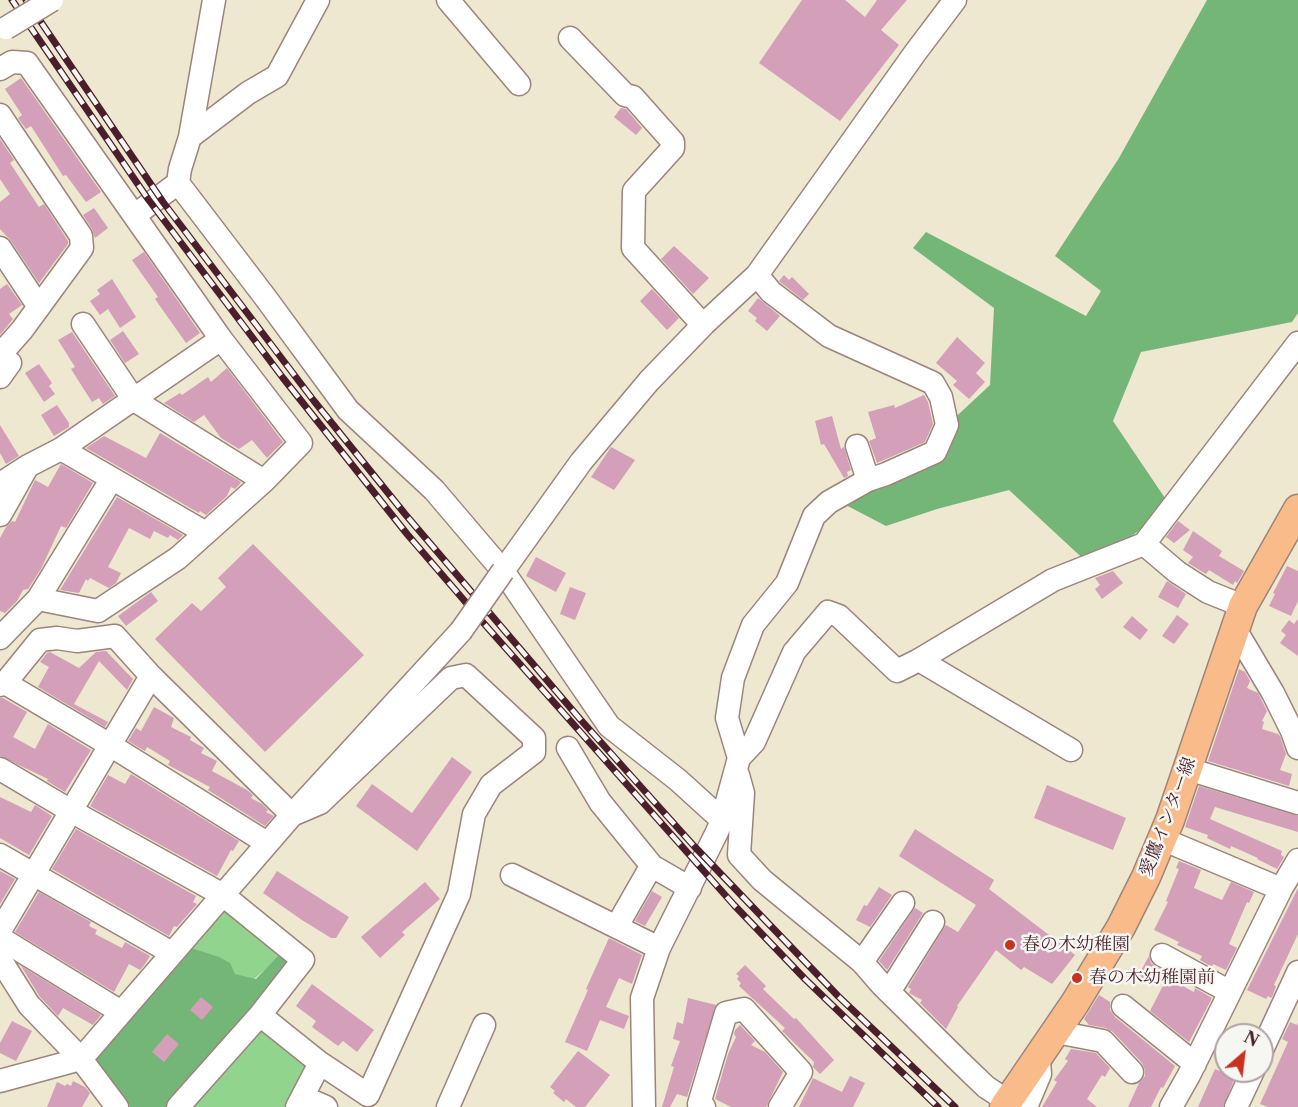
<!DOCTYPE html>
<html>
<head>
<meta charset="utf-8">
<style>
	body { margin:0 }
	#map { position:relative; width:1298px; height:1107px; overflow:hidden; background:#ede8cf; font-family:"Libre Caslon Text",serif }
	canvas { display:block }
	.north { position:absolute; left:1214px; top:1023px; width:60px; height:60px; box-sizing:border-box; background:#f6f6f2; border:2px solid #b1a0a2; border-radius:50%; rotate:28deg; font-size:16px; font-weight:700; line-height:24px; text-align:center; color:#4a1f2b }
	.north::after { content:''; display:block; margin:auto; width:21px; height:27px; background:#c8321e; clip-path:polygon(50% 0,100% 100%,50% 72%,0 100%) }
</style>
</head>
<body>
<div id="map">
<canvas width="1298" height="1107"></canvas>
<div class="north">N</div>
</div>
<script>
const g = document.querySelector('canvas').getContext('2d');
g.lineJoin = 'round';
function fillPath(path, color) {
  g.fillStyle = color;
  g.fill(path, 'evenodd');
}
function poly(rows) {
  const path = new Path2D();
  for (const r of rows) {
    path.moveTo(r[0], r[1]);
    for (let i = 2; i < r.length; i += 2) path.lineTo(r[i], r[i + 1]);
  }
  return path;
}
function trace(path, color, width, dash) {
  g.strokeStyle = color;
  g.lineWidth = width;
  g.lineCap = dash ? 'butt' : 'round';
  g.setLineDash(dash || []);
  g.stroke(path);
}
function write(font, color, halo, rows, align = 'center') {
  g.font = font + ' "Libre Caslon Text","Noto Serif JP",serif';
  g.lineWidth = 5;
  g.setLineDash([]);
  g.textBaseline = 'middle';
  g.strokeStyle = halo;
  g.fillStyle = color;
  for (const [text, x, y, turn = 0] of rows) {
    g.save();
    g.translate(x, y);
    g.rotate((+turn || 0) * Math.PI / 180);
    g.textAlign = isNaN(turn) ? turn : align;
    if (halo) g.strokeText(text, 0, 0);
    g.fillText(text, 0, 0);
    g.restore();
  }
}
fillPath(poly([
	[223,895,301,959,280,957,254,979,233,976,216,957,185,946],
	[250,1011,308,1067,288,1107,185,1107]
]), '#90d48d');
fillPath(poly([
	[1207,0,1298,0,1298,313,1292,322,1141,352,1113,421,1171,507,1091,566,1009,490,937,509,886,526,840,502,886,482,990,385,994,308,913,248,926,232,1086,316,1101,291,1055,256,1119,158],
	[185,946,219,957,230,963,235,974,256,979,279,955,290,957,288,971,185,1107,130,1107,113,1087,98,1076,91,1050]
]), '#74b678');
fillPath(poly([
	[802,0,845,0,865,17,877,0,907,0,881,30,899,45,840,121,759,63],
	[21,78,101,192,86,202,66,175,63,176,31,126,26,129,18,118,22,115,5,89],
	[621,108,626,109,642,128,636,135,614,117],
	[0,139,14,160,10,163,39,207,44,204,68,241,68,244,39,283,11,241,0,229,0,202,10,194,0,179],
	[94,208,108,228,95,238,92,229,83,215],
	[674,246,709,278,693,294,661,259],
	[144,252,200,333,186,343,155,299,158,297,132,260],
	[784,275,789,280,792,277,809,294,803,300,779,281],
	[112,279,136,317,120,328,108,309,100,315,90,301,100,294,97,290],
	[7,284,22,305,9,314,13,319,0,335,0,289],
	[652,289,679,318,667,330,640,301],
	[758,298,780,316,767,331,755,321,757,318,748,311],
	[123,331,139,354,125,363,110,340],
	[72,332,115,396,103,404,99,398,92,402,71,369,75,367,58,340],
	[957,337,985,363,976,373,985,382,969,399,953,385,957,381,936,363],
	[39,364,52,383,49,386,55,394,44,402,25,373],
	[227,368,283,442,267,458,252,440,239,449,221,438,204,415,194,422,164,403,180,393,182,395,208,377,211,382],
	[924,395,928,402,933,424,925,442,877,463,869,441,876,438,868,412,894,405,895,408],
	[57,405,69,423,69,427,54,436,41,415],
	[832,416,841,449,844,447,851,470,847,472,848,476,844,478,824,444,821,445,815,421],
	[0,425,19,456,6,464,0,453],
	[160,433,241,482,239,485,235,489,231,487,227,496,206,515,200,511,199,513,86,448,104,436,146,458],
	[611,447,635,460,614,490,591,477],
	[61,464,93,483,66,528,61,526,41,569,28,589,23,590,17,601,5,613,0,611,0,538,6,527,12,521,15,522,35,480,48,487],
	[117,497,183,535,178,540,170,535,168,538,154,531,150,539,129,528,108,567,121,573,116,583,109,588,90,578,88,581,86,579,79,593,60,590],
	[1178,521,1190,530,1174,543,1166,537],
	[1193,531,1222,551,1219,556,1244,571,1237,583,1235,581,1233,585,1209,570,1206,574,1188,563,1193,557,1183,550],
	[253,544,364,655,265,752,155,639,192,603,201,611,226,587,218,578],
	[536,557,566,573,556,592,526,576],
	[1287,566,1298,571,1298,601,1291,616,1269,606,1275,594,1273,593],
	[1113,571,1123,583,1102,599,1095,589,1100,585,1095,578],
	[1167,581,1186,594,1178,608,1158,597],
	[570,587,586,593,575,620,560,614],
	[151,592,158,601,126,626,118,616],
	[1177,615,1189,624,1174,644,1162,636],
	[1132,616,1148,630,1140,640,1123,627],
	[1298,619,1298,656,1280,643,1286,635,1281,631,1289,620,1294,624],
	[106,651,133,679,127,690,99,661,74,704,108,722,105,727,38,687,49,667,40,662,47,653,50,652,79,668,96,652],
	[1239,669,1245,672,1250,681,1247,688,1258,693,1267,711,1262,721,1264,722,1262,729,1278,734,1280,736,1286,754,1280,770,1292,774,1289,786,1208,761],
	[0,698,3,698,27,712,13,737,35,749,48,724,91,750,65,792,47,781,48,779,0,756],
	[154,707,174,718,171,727,191,737,190,740,204,748,201,753,217,761,212,771,247,790,253,795,251,798,262,804,268,810,266,812,274,816,265,826,208,790,210,787,168,765,170,761,147,747,145,751,128,741,136,728,141,731],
	[452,757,472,772,417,851,356,806,372,784,412,813],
	[131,774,239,841,233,851,231,850,217,876,90,806,108,775,125,784],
	[1047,785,1126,818,1113,850,1034,818],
	[1199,786,1298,816,1298,832,1215,807,1210,819,1282,851,1281,855,1284,857,1277,869,1257,859,1258,858,1231,846,1230,849,1207,838,1208,835,1185,827],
	[0,797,31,812,35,805,52,816,29,855,0,838],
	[76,829,196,896,193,902,197,904,177,927,174,926,169,936,52,869],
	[915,829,994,880,989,889,1075,955,1052,984,1024,967,1021,970,996,950,957,1006,958,1007,946,1029,920,1003,922,1000,909,993,911,989,908,987,946,925,958,932,976,905,899,856],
	[1179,861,1201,870,1194,888,1222,900,1231,882,1254,892,1249,903,1247,902,1229,944,1237,948,1226,970,1213,964,1212,967,1200,960,1202,956,1177,945,1179,942,1154,930,1168,902,1166,901,1179,869,1176,868],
	[0,871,15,879,0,904],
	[277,871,349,917,336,938,331,938,302,920,263,893],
	[425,882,440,899,402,932,405,935,380,958,361,937],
	[879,887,892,895,870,927,856,920,864,905,867,906],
	[1298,888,1298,934,1274,985,1276,986,1273,995,1271,998,1268,996,1266,999,1247,990],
	[652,891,662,897,645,926,635,921],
	[39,892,91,922,89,926,97,930,95,934,122,948,125,942,150,956,145,964,140,970,129,964,114,992,15,932],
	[915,908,923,913,887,970,879,961],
	[609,938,642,955,632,984,619,978,606,1007,629,1016,624,1029,600,1020,587,1051,565,1042,588,990,586,989],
	[1149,956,1151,963,1163,971,1155,985,1138,976],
	[745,965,766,986,763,989,794,1019,796,1018,834,1060,820,1074,813,1067,814,1062,782,1031,785,1028,739,986,741,983,737,979,739,976,736,974],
	[21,966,101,1015,93,1025,63,1008,58,1016,40,997],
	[1167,978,1194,992,1195,988,1212,998,1189,1042,1150,1011],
	[312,984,374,1030,357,1052,343,1041,338,1046,312,1027,316,1021,296,1006],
	[1099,995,1110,1002,1110,1010,1115,1017,1175,1066,1163,1088,1161,1087,1151,1107,1128,1107,1139,1083,1145,1076,1145,1070,1142,1063,1113,1032,1106,1028,1089,1025,1084,1019],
	[201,997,213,1007,202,1020,190,1010],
	[688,998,716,1005,687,1097,677,1094,670,1107,662,1107,674,1067,671,1066,680,1041,673,1039,677,1022,683,1024],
	[12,1021,32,1031,16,1061,0,1053,0,1043],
	[1290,1022,1297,1025,1298,1023,1298,1107,1268,1107,1260,1104,1288,1042,1282,1039],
	[740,1025,755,1041,751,1045,765,1052,783,1072,766,1107,731,1107,715,1099,728,1054,736,1037,734,1034,735,1030],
	[167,1034,179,1044,164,1062,152,1052],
	[1071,1049,1096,1053,1110,1068,1105,1077,1102,1075,1087,1099,1097,1107,1042,1107,1057,1082,1054,1080,1068,1061,1065,1059],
	[578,1051,610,1075,585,1107,576,1107,566,1099,564,1102,553,1093,555,1091,550,1087],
	[1215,1069,1235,1078,1223,1107,1198,1107],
	[850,1076,865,1083,853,1107,799,1107,813,1078,842,1092],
	[73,1081,85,1087,90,1093,82,1107,47,1107,57,1082,65,1086,67,1084,71,1086]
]), '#d39fb9');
const minor = poly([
	[448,0,519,84],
	[570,38,625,95,633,97,673,142,673,148,634,191,633,248,703,325],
	[0,69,12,62,27,63,221,339,61,449,28,466,0,484],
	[0,115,81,236,82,248,22,330,0,355],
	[190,137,248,93,277,76,318,0],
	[178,183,265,297,348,410,434,490,503,571,609,726,678,780,722,820],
	[135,215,178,183,180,169,190,137,214,0],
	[0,248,39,307],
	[83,324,134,400,264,481],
	[0,357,10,363,0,377],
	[857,446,868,480],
	[61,449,206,533],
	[0,515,26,469],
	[1144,544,1177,572,1208,592,1243,606],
	[503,571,581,462,649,381,704,324,757,275,915,53,955,0],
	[38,599,98,611,178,558,264,481,301,443,221,339],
	[1235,629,1273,693,1292,731,1298,748],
	[0,638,38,599,111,480],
	[919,660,1071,750],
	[5,683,110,745,267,843],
	[0,685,5,683,40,640,57,638,77,641,115,636,151,676,292,815,320,803,451,678,466,675,534,738,534,752,491,785,474,814,459,894,368,1095,320,1063,260,1015,303,960,223,895,71,811,0,769],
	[568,748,600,802,652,866,690,888],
	[739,758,754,742,794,652,828,612,839,616,897,671,919,660,1053,580,1144,544,1298,343],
	[1188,769,1298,803],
	[738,775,743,793,739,855,762,880,862,962,882,985,960,1062,986,1087,1009,1102],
	[1162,839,1281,889],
	[0,855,172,953],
	[512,875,659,948],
	[617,926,649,870],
	[0,931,151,676],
	[0,938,121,1012],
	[1162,955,1230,992],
	[0,959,29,1005,81,1059,117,1107],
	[862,962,903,903],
	[889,992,933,922],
	[1123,1006,1195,1064],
	[1056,1032,1103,1041,1132,1072],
	[1262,1050,1298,972],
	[0,1081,81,1059,292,815,461,631],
	[303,1097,326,1107],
	[178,1107,260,1015],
	[297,1107,320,1063],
	[448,1107,484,1025],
	[644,1107,642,998,659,948,717,832,722,820,739,758,727,718,733,678,753,625,787,583,814,516,829,502,868,480,886,474,935,452,947,425,941,397,933,383,829,336,771,292,757,275],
	[704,1107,699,1104,726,1013,744,1009,801,1072,780,1107],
	[1026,1107,1040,1074,1039,1061],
	[1171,1107,1189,1075,1281,889,1298,860],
	[1236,1107,1253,1071]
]);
const major = poly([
	[1004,1107,1075,1003,1121,927,1146,877,1170,820,1243,606,1298,509]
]);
trace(minor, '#9c847d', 25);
trace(major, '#9c847d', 31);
trace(minor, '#fff', 22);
trace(major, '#fabb8b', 28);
const rail = poly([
	[12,0,148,199,283,378,407,534,487,627,734,905,805,979,938,1107],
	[26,0,163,202,314,401,405,514,580,719,694,846,838,996,955,1107]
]);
trace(rail, '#4a1f2b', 7);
trace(rail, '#f6f6f2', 4.5, [14]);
const minorBridge = poly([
	[6,28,52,0],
	[461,631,503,571]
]);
trace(minorBridge, '#9c847d', 25, []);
trace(minorBridge, '#fff', 22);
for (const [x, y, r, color] of [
	[1010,945,6,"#c8321e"],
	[1077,978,6,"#c8321e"]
]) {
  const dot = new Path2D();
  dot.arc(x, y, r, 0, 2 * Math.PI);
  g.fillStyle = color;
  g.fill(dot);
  trace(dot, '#f6f6f2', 2);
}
write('18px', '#4a1f2b', '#f6f6f2', [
	["愛鷹インター線",1168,817,-69]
]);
write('18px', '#4a1f2b', '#f6f6f2', [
	["春の木幼稚園",1022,945],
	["春の木幼稚園前",1089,978]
], 'left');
</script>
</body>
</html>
